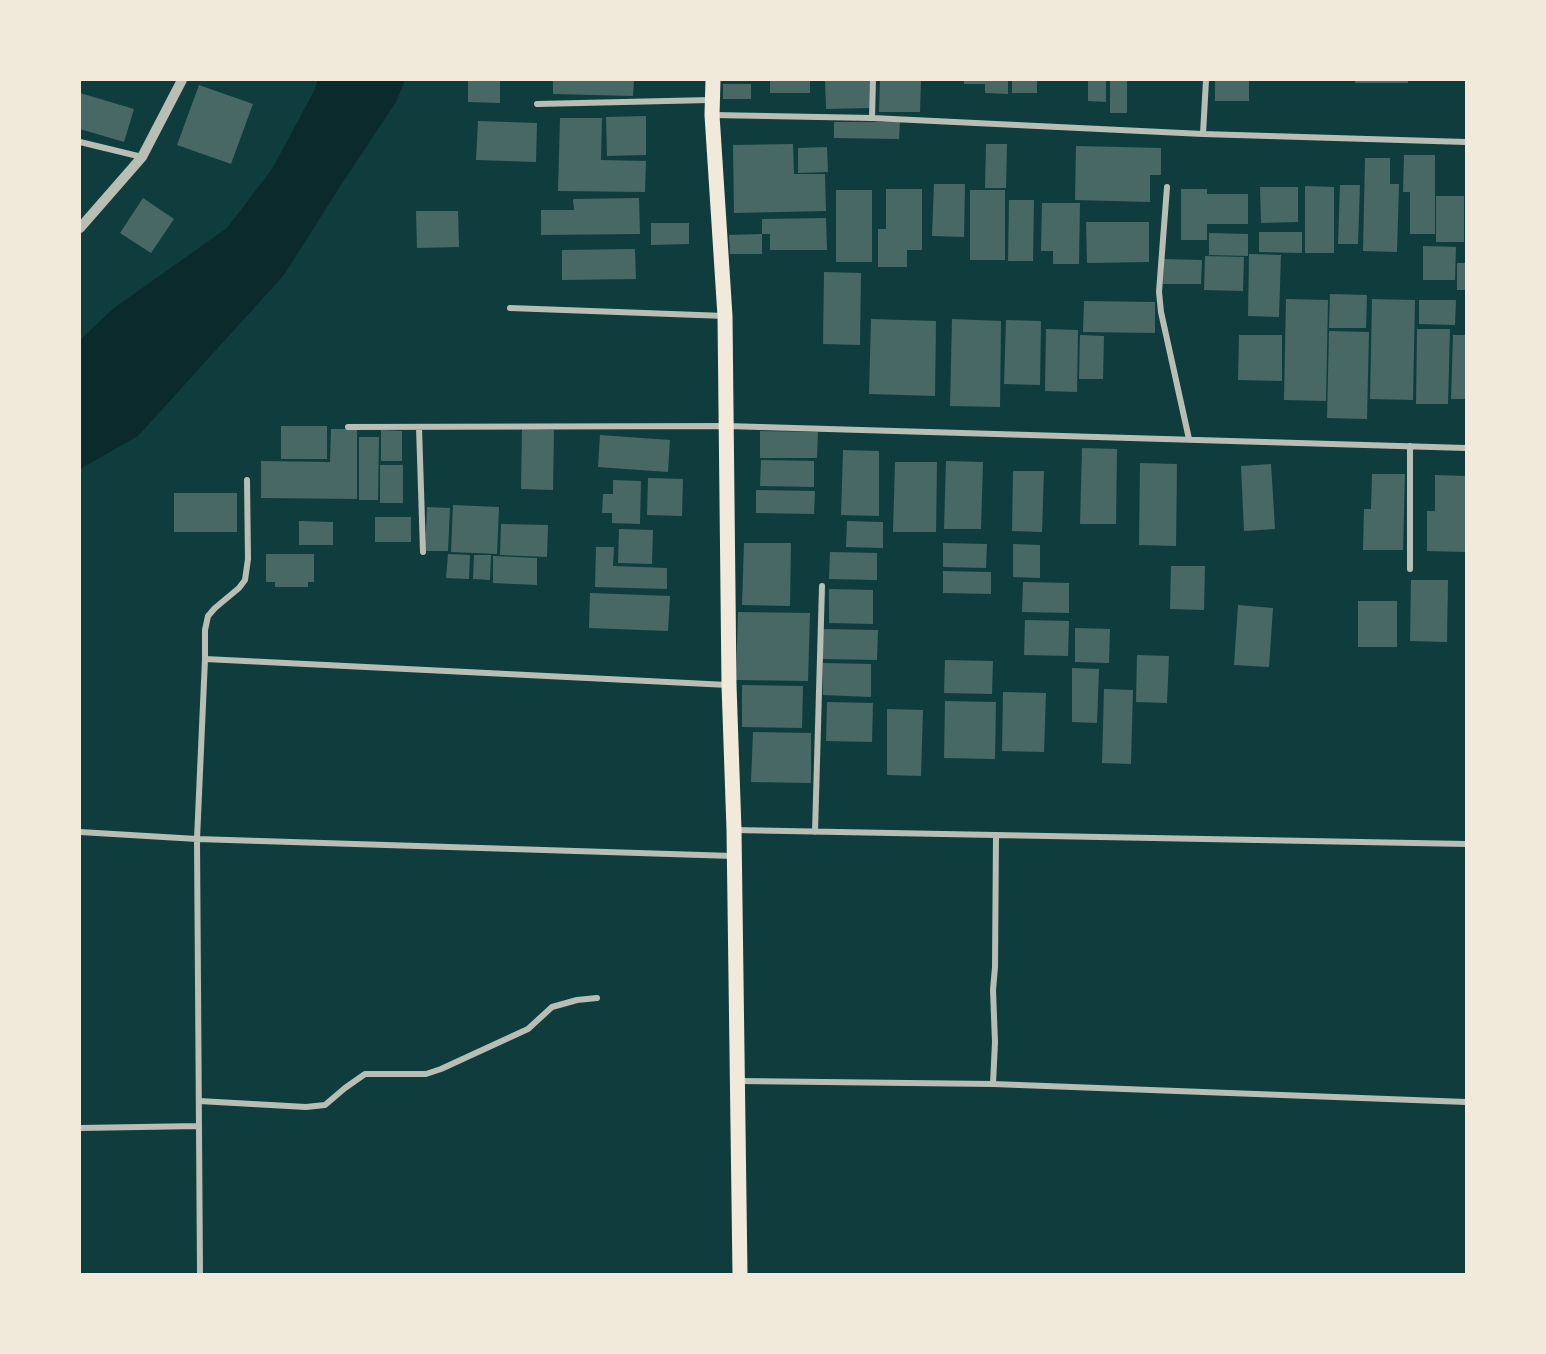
<!DOCTYPE html>
<html>
<head>
<meta charset="utf-8">
<style>
	body { margin:0 }
	#map { position:relative; width:1546px; height:1354px; overflow:hidden; background:#0f3d3e; font-family:"Open Sans",sans-serif }
	canvas { display:block }
	.frame { position:absolute; inset:0; border:81px solid #f1e9da; pointer-events:none }
</style>
</head>
<body>
<div id="map">
<canvas width="1546" height="1354"></canvas>
<div class="frame"></div>
</div>
<script>
const g = document.querySelector('canvas').getContext('2d');
g.lineJoin = 'round';
function fillPath(path, color) {
  g.fillStyle = color;
  g.fill(path, 'evenodd');
}
function poly(rows) {
  const path = new Path2D();
  for (const r of rows) {
    path.moveTo(r[0], r[1]);
    for (let i = 2; i < r.length; i += 2) path.lineTo(r[i], r[i + 1]);
  }
  return path;
}
function trace(path, color, width, dash) {
  g.strokeStyle = color;
  g.lineWidth = width;
  g.lineCap = dash ? 'butt' : 'round';
  g.setLineDash(dash || []);
  g.stroke(path);
}
fillPath(poly([
	[318,80,405,80,396,102,339,188,284,275,138,436,80,469,80,340,114,308,227,228,272,169,313,93]
]), '#0a2a2b');
fillPath(poly([
	[468,80,500,80,500,103,468,102],
	[553,80,634,80,633,96,553,94],
	[770,80,810,80,810,93,770,93],
	[825,80,871,80,871,108,826,109],
	[880,80,921,80,920,112,879,112],
	[964,80,1008,80,1008,94,985,93,985,84,964,84],
	[1012,80,1037,80,1037,93,1012,93],
	[1088,80,1106,80,1106,102,1088,101],
	[1110,80,1127,80,1127,113,1110,113],
	[1215,80,1249,80,1249,101,1215,101],
	[1355,80,1408,80,1408,83,1355,83],
	[723,84,751,84,751,99,723,99],
	[199,85,253,104,231,164,177,145],
	[80,93,134,109,124,142,80,129],
	[646,116,646,155,607,156,606,117],
	[560,118,602,118,601,160,646,161,645,192,558,191],
	[478,121,537,123,536,162,476,160],
	[834,122,900,122,899,139,834,138],
	[793,144,794,174,825,174,826,211,734,213,733,145],
	[986,144,1007,144,1006,188,985,188],
	[1076,146,1161,148,1161,175,1150,175,1150,202,1075,200],
	[827,147,828,172,798,173,798,148],
	[1404,155,1435,155,1435,234,1410,234,1410,192,1403,192],
	[1365,158,1390,158,1390,184,1399,184,1397,252,1363,251],
	[934,184,965,184,964,237,932,236],
	[1340,185,1360,185,1358,244,1338,244],
	[1305,186,1334,187,1334,253,1305,253],
	[1260,187,1298,187,1298,222,1261,223],
	[886,189,922,189,922,250,907,250,907,267,878,267,878,229,886,229],
	[1181,189,1207,189,1207,194,1248,194,1248,224,1207,224,1207,240,1181,240],
	[836,190,872,190,872,262,836,262],
	[970,190,1005,190,1005,260,970,260],
	[1436,196,1464,196,1464,242,1436,242],
	[143,198,174,219,151,253,120,233],
	[639,198,640,234,541,235,541,210,574,210,573,199],
	[1009,200,1034,200,1033,261,1008,261],
	[1042,203,1080,203,1079,264,1053,264,1053,251,1041,251],
	[416,211,458,211,459,247,417,248],
	[826,218,827,250,770,250,770,234,762,234,762,219],
	[1086,222,1149,222,1149,262,1087,263],
	[651,223,689,223,689,244,651,245],
	[1259,232,1302,232,1302,253,1259,252],
	[1209,233,1248,234,1248,256,1209,255],
	[762,234,762,254,730,254,729,235],
	[1423,246,1456,247,1455,280,1423,280],
	[635,249,636,279,562,280,562,250],
	[1249,254,1281,255,1279,317,1248,316],
	[1205,256,1244,257,1243,291,1204,290],
	[1164,259,1202,260,1201,284,1163,284],
	[1457,263,1466,263,1466,290,1457,290],
	[824,272,861,273,860,345,823,344],
	[1330,294,1367,295,1366,328,1329,328],
	[1286,299,1328,300,1326,401,1284,400],
	[1372,299,1415,300,1413,400,1370,399],
	[1419,300,1456,300,1455,325,1419,324],
	[1084,301,1155,302,1155,333,1083,332],
	[871,319,936,321,935,396,869,394],
	[952,319,1001,321,1000,407,950,406],
	[1006,320,1041,321,1040,385,1004,384],
	[1046,329,1078,330,1077,392,1045,391],
	[1417,329,1450,329,1448,404,1416,404],
	[1329,331,1369,332,1367,419,1327,418],
	[1080,335,1104,336,1103,379,1079,379],
	[1239,335,1282,335,1282,381,1238,380],
	[1453,335,1466,335,1466,399,1451,399],
	[281,426,327,426,327,459,281,459],
	[331,429,357,429,357,499,261,498,261,461,330,462],
	[522,429,554,430,553,490,521,489],
	[381,430,402,431,402,461,381,461],
	[760,431,818,432,817,458,760,458],
	[600,435,670,440,668,472,598,467],
	[359,437,379,437,378,500,359,500],
	[1082,448,1117,449,1116,524,1080,524],
	[843,450,879,451,879,516,841,515],
	[761,460,814,461,814,487,760,486],
	[946,461,983,462,981,529,944,529],
	[895,462,937,462,936,532,893,532],
	[1140,463,1177,464,1176,546,1139,545],
	[1271,464,1275,529,1244,531,1241,466],
	[380,465,403,465,403,503,380,503],
	[1013,471,1044,471,1042,532,1012,531],
	[1372,474,1405,474,1403,550,1363,550,1364,509,1371,509],
	[1435,475,1466,476,1466,552,1427,551,1427,511,1435,511],
	[648,478,683,479,682,516,647,515],
	[613,480,641,481,640,524,612,523,612,513,602,513,603,494,613,494],
	[756,490,815,491,814,514,756,513],
	[174,493,237,493,237,532,174,532],
	[453,505,499,507,497,554,451,552],
	[427,507,450,508,448,551,425,551],
	[375,517,411,517,411,542,375,542],
	[299,521,333,522,333,545,299,545],
	[847,521,883,522,883,548,846,547],
	[501,524,548,525,547,557,500,555],
	[619,529,653,530,652,564,618,563],
	[744,543,791,543,790,606,742,605],
	[943,543,987,544,986,568,943,567],
	[1013,544,1040,545,1040,578,1013,577],
	[596,547,614,547,613,566,667,568,667,589,595,587],
	[830,552,877,553,877,580,829,579],
	[266,554,314,554,314,582,308,582,308,587,275,587,275,582,266,582],
	[448,554,470,555,469,579,446,578],
	[474,555,491,555,490,580,473,579],
	[493,556,537,558,537,585,493,583],
	[1171,566,1205,566,1204,610,1170,609],
	[943,571,991,572,991,594,943,593],
	[1411,580,1448,580,1447,642,1410,641],
	[1023,582,1069,583,1069,613,1022,612],
	[829,589,873,590,873,624,829,623],
	[590,593,670,596,668,631,589,628],
	[1358,601,1397,601,1397,647,1358,647],
	[1238,605,1273,608,1269,667,1234,665],
	[738,612,810,613,808,681,736,680],
	[1025,620,1069,621,1068,656,1024,655],
	[1075,628,1110,629,1109,663,1075,662],
	[823,629,878,630,877,660,823,659],
	[1137,655,1169,656,1167,703,1136,702],
	[945,660,993,661,992,694,944,693],
	[823,663,871,664,871,697,823,695],
	[1072,668,1099,669,1097,723,1072,722],
	[742,685,803,686,802,728,742,727],
	[1104,689,1133,690,1131,764,1102,763],
	[1003,692,1046,693,1044,752,1002,751],
	[945,701,996,702,995,759,944,758],
	[827,702,873,703,872,742,826,741],
	[887,709,923,710,921,776,887,775],
	[753,732,811,733,811,783,751,782]
]), '#486865');
trace(poly([
	[537,104,710,100],
	[713,115,872,118,1203,134,1466,142],
	[872,118,873,80],
	[1203,134,1206,80],
	[80,142,142,157],
	[1167,187,1159,292,1161,312,1189,439],
	[510,308,725,316],
	[348,427,727,426,1466,448],
	[419,427,423,552],
	[1410,569,1410,446],
	[205,659,205,630,208,616,215,608,239,588,245,580,248,559,247,480],
	[734,830,1466,844],
	[80,832,197,839,733,856],
	[815,832,822,586],
	[739,1081,993,1084,1466,1102],
	[993,1084,995,1042,993,990,995,967,996,835],
	[199,1101,306,1107,325,1105,345,1088,365,1074,426,1074,441,1069,528,1029,552,1007,577,1000,597,998],
	[80,1128,199,1126],
	[200,1274,197,839,205,659,728,685]
]), '#b8beb3', 6);
trace(poly([
	[80,228,142,157,182,80]
]), '#b8beb3', 10);
trace(poly([
	[713,80,712,115,725,316,729,685,734,830,740,1274]
]), '#f1e9da', 15);
</script>
</body>
</html>
